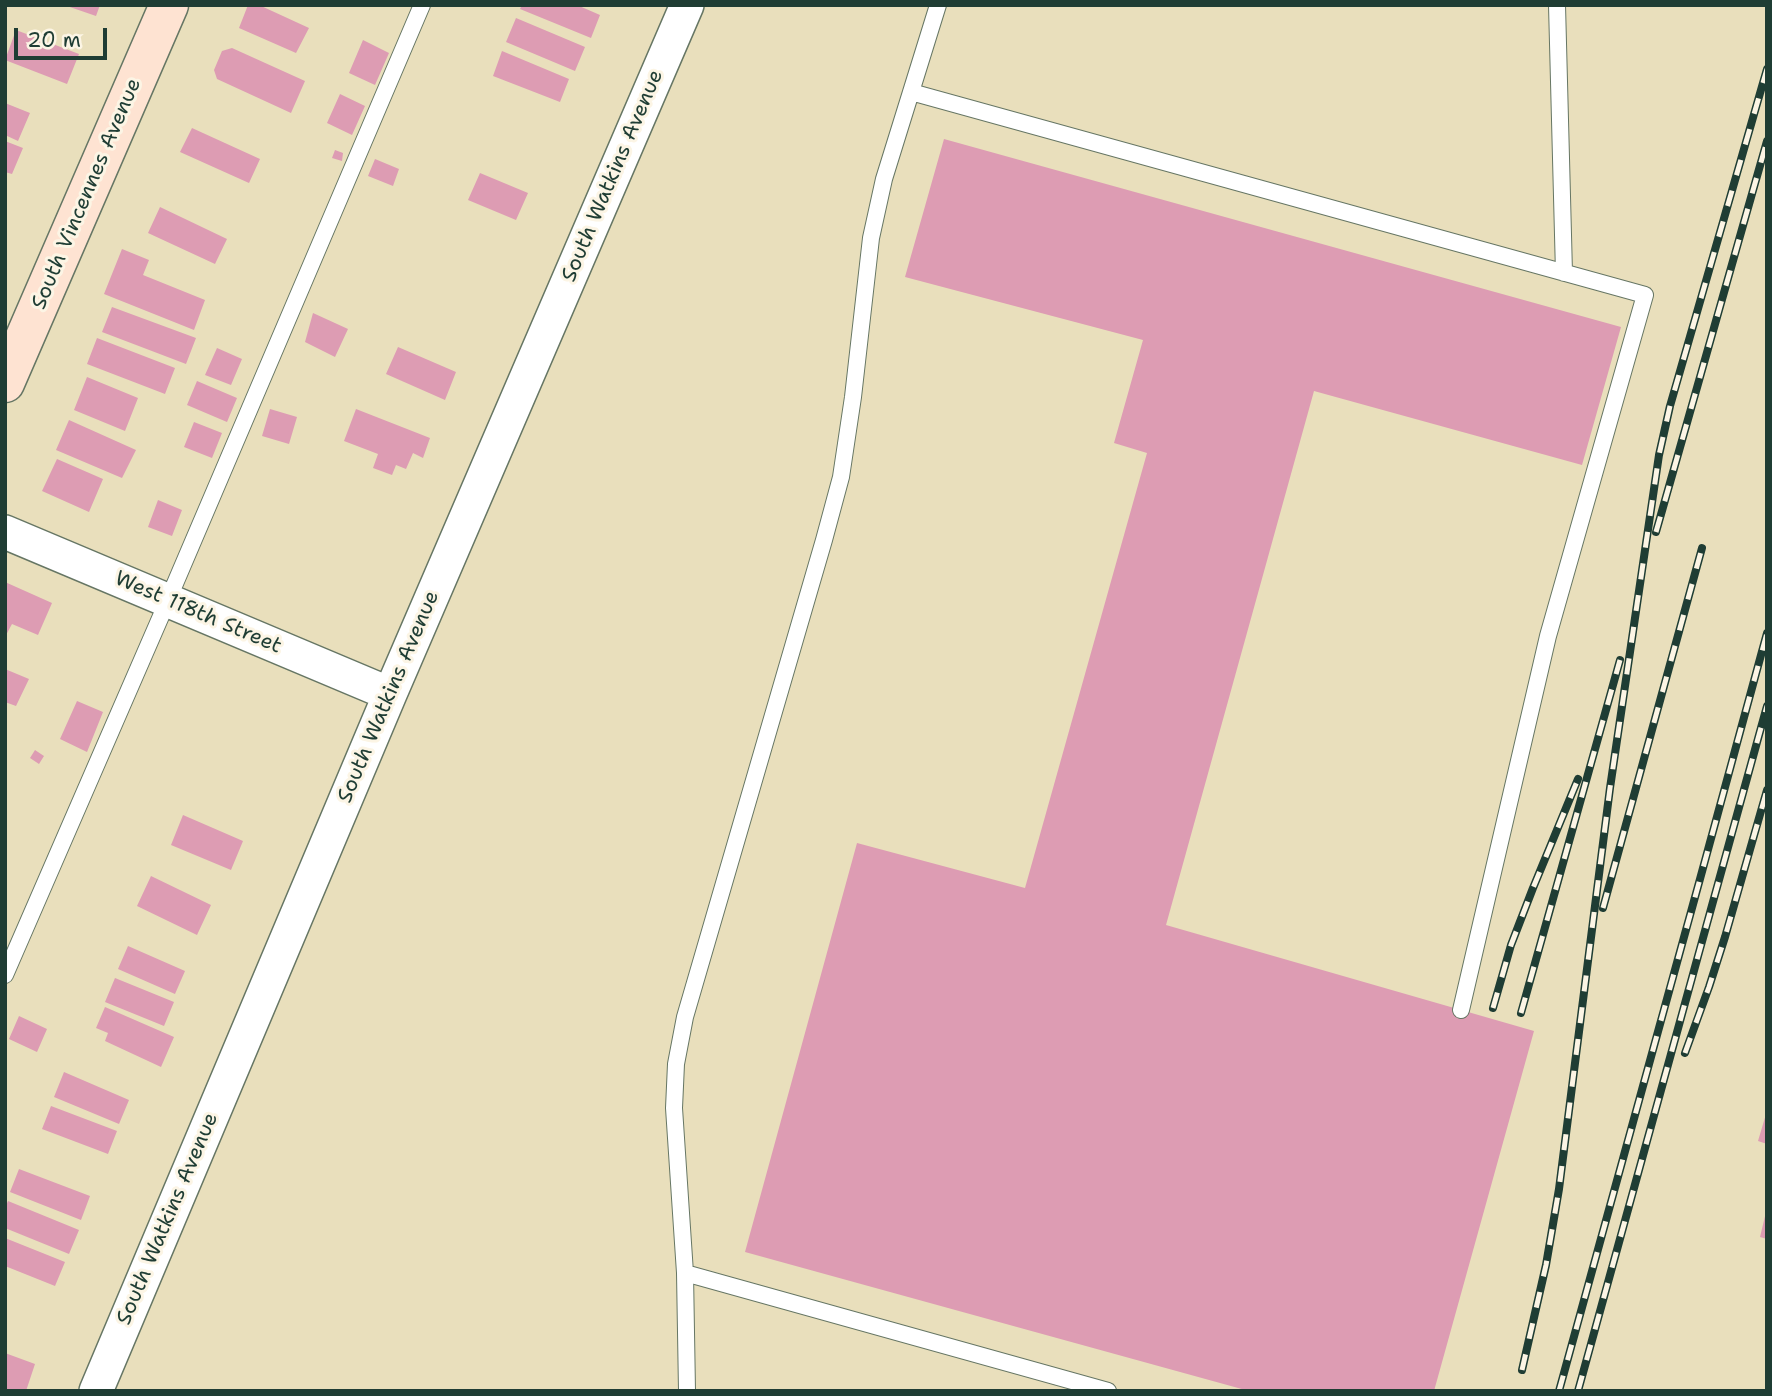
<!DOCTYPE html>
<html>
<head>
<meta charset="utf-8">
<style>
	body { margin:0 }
	#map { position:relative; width:1772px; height:1396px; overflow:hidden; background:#e9dfbc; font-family:"Shantell Sans",sans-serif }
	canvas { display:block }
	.frame { position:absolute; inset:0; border:7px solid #1f3d34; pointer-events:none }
	.scale { position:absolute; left:14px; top:28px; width:93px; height:32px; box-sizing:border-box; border:4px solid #1f3d34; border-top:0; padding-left:9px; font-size:21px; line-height:24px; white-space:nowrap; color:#1f3d34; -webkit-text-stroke:5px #fcf5e5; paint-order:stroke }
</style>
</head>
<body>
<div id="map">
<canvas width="1772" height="1396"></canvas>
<div class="frame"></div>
<div class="scale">20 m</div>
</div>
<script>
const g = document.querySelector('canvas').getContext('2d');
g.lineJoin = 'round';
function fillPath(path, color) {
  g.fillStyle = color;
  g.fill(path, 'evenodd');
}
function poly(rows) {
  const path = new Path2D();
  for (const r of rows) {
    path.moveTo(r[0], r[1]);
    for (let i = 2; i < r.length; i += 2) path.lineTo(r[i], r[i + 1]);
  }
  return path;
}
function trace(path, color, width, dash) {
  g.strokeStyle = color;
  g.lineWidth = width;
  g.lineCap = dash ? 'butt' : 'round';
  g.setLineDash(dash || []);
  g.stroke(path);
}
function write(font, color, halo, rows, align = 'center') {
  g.font = font + ' "Shantell Sans",sans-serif';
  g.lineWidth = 6;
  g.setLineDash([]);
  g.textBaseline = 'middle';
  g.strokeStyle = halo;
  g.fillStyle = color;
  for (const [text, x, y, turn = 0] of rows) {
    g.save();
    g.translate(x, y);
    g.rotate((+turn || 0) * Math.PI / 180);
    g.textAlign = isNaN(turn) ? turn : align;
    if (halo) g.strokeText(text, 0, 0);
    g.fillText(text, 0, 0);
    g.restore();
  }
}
fillPath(poly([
	[64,5,100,5,96,16],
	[248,5,259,5,309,28,296,53,239,28],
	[522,5,577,5,600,15,591,38,520,9],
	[516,18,585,47,575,71,506,42],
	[16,30,79,54,67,84,5,60],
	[363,40,389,53,375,85,349,73],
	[232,48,305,81,291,113,217,79,214,70,222,51],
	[502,51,569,79,560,102,493,76],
	[340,94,365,106,352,135,327,123],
	[5,103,30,113,18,141,5,135],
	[192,128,260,159,249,183,180,152],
	[944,139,1621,327,1582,465,1314,391,1166,925,1534,1031,1434,1391,1249,1391,745,1252,857,843,1025,888,1147,453,1114,443,1143,340,905,277],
	[5,141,23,148,12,174,5,172],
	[335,150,343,153,342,161,332,158],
	[375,159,399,169,393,186,368,176],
	[480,173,528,193,516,220,468,200],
	[160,207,227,239,215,264,148,233],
	[122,249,149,260,143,275,205,300,194,330,104,294],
	[112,307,196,338,186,364,102,332],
	[313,313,348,329,335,357,305,342],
	[97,338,175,368,165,394,87,364],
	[398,347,456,372,445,400,386,374],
	[217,348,242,359,231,385,205,375],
	[87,377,138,398,125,431,74,410],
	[197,381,237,398,227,422,187,405],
	[270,409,297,417,289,444,262,436],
	[356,409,430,438,423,458,413,453,406,469,396,465,392,475,373,468,378,454,344,441],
	[69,420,136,450,122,478,56,450],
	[194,422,222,433,212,458,184,447],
	[57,459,103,479,89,512,42,491],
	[158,500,182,510,172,536,148,527],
	[5,582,52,603,38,635,12,624,5,637],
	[5,669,29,679,16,706,5,702],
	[77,701,103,712,87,752,60,739],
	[35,750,44,756,39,764,30,758],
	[183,815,243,841,231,870,171,845],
	[151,876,211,905,197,935,137,906],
	[128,946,185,971,175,994,118,969],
	[115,978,174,1002,164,1026,105,1002],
	[105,1007,174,1037,161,1067,105,1041,108,1033,96,1028],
	[19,1016,47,1029,37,1052,9,1039],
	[64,1072,129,1100,119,1124,54,1097],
	[51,1106,117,1131,108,1154,42,1129],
	[1766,1114,1767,1114,1767,1144,1758,1141],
	[19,1169,90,1196,81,1220,10,1192],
	[8,1201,79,1230,69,1254,5,1228,5,1208],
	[1766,1212,1767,1213,1767,1239,1760,1237],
	[5,1238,65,1262,55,1286,5,1266],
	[5,1353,35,1364,26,1391,5,1391]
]), '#dd9cb3');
const lane = poly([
	[1557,5,1564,273],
	[911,92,1645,295,1548,636,1461,1010],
	[5,975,168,600,422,5],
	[685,1273,1108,1391],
	[687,1391,685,1273,674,1108,676,1064,685,1017,824,540,841,477,853,397,871,238,884,179,938,5]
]);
const street = poly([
	[5,532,390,694],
	[96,1391,390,694,687,5]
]);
const secondary = poly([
	[5,383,169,5]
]);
trace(lane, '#667664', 18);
trace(street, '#667664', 36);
trace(secondary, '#667664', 41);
trace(lane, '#fff', 16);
trace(street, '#fff', 33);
trace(secondary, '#fee3d2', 38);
const rail = poly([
	[1656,532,1767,141],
	[1603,908,1702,548],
	[1493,1008,1511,945,1533,888,1578,779],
	[1521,1013,1620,660],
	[1685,1053,1709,987,1725,937,1767,790],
	[1522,1370,1546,1265,1559,1189,1610,788,1659,455,1670,406,1767,69],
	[1559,1391,1700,879,1767,633],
	[1578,1391,1767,706]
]);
trace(rail, '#1f3d34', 8);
trace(rail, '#fcf5e5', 5, [16]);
write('21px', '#1f3d34', '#fcf5e5', [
	["South Watkins Avenue",613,176,-67],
	["South Vincennes Avenue",87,194,-67],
	["West 118th Street",198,613,23],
	["South Watkins Avenue",389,697,-67],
	["South Watkins Avenue",168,1219,-67]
]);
</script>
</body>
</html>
